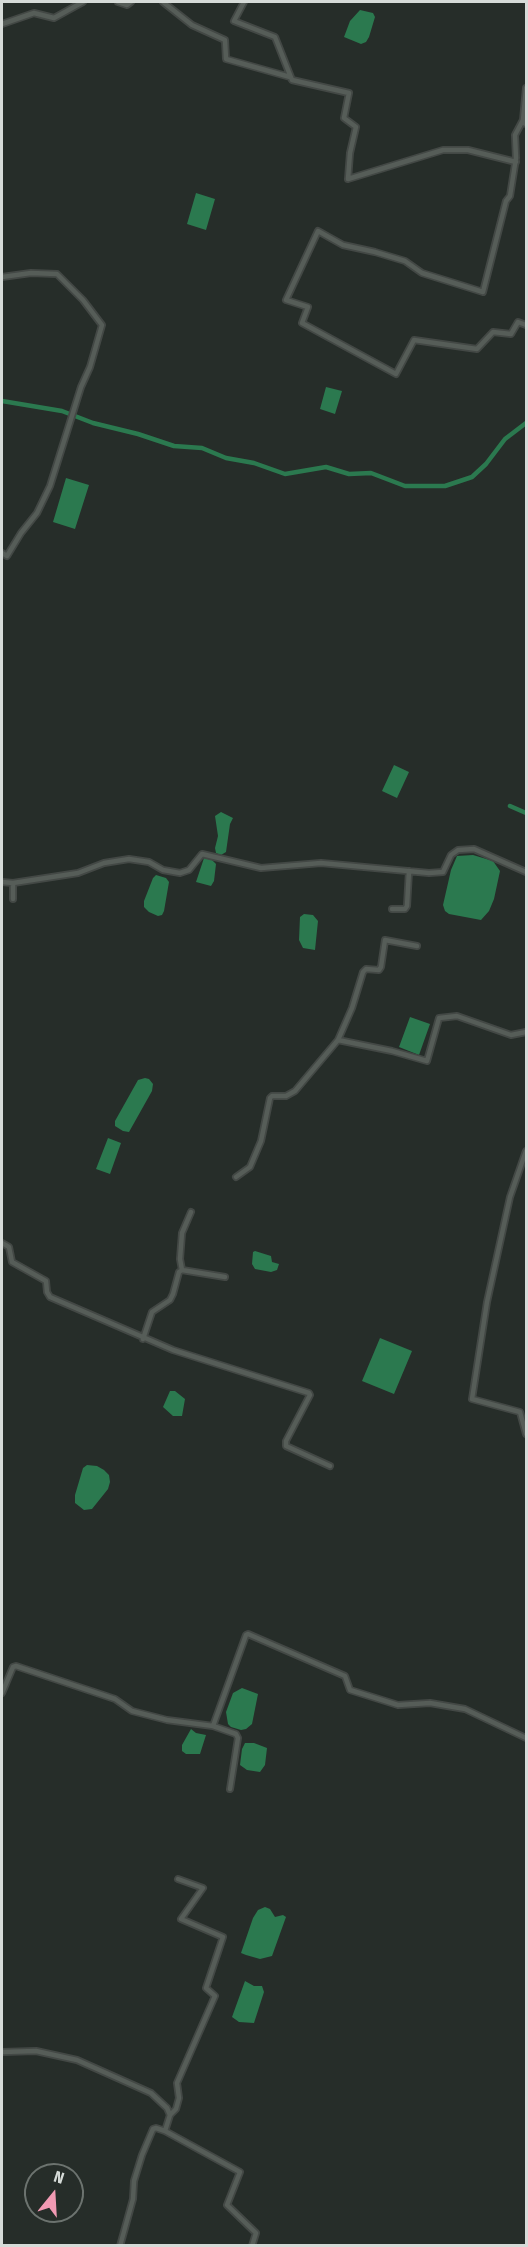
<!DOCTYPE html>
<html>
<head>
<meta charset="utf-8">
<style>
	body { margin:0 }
	#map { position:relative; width:528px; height:2247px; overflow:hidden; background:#262d29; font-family:"Fira Sans Condensed",sans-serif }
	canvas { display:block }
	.frame { position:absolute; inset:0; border:3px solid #d6dbd8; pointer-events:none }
	.north { position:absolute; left:24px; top:2163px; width:60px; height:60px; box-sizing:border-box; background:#262d29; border:2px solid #6c736f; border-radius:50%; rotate:18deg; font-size:16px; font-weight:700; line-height:24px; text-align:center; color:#d6dbd8 }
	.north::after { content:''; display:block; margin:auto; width:21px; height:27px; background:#f19ab3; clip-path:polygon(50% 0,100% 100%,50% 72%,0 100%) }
</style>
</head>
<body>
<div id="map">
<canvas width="528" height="2247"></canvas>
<div class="frame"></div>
<div class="north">N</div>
</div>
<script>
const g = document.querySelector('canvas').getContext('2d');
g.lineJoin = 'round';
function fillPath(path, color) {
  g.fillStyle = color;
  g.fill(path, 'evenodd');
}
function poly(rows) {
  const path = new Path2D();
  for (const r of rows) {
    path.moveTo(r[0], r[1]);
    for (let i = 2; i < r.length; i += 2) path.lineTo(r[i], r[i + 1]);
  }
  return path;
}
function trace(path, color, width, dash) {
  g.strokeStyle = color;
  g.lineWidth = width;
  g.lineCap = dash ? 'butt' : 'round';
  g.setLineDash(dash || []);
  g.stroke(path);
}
fillPath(poly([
	[360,10,373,13,375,17,369,37,366,42,361,44,344,37,350,21],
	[196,193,215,199,206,230,187,224],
	[326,387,342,391,335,414,320,409],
	[66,478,89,485,75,529,53,522],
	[394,765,409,772,397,798,382,791],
	[221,812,233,818,230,824,226,852,221,855,216,853,215,848,218,836,215,816],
	[473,855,493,861,500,871,494,899,489,911,481,920,449,914,445,911,443,905,451,870,457,856],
	[204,858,212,860,216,864,214,881,211,886,196,882],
	[156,875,166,878,169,882,164,911,162,915,158,916,149,912,144,907,144,901,153,878],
	[304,914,313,915,318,921,315,950,303,948,299,940,300,917],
	[410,1017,430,1024,419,1055,399,1047],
	[145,1078,149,1079,153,1084,152,1091,129,1132,123,1131,115,1126,115,1121,138,1080],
	[108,1138,121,1143,110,1174,96,1169],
	[255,1251,271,1256,272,1262,279,1264,277,1270,271,1272,255,1269,252,1264,253,1252],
	[380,1338,412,1351,394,1394,362,1381],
	[170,1391,175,1391,185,1399,182,1416,173,1416,163,1407],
	[87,1465,97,1466,104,1470,109,1475,110,1482,108,1489,92,1509,84,1510,75,1503,75,1495,83,1468],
	[242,1688,258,1694,252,1724,246,1729,241,1730,231,1727,228,1724,226,1712,233,1693],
	[191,1729,196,1733,206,1735,200,1754,186,1754,182,1751,182,1745],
	[245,1743,254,1743,267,1748,265,1765,260,1772,247,1770,240,1765,242,1749],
	[265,1907,270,1909,275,1917,283,1915,286,1917,272,1956,260,1959,246,1955,241,1953,253,1918,258,1910],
	[245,1981,254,1986,262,1986,264,1992,254,2023,239,2022,232,2017]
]), '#2b794f');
trace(poly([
	[2,401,62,411,93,423,138,434,174,446,202,448,226,458,254,463,285,474,326,467,349,474,371,473,405,486,445,486,472,477,486,464,505,439,526,423],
	[510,806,526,813]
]), '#2b794f', 4.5);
const minor = poly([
	[118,2,127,5,131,2],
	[163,2,192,25,225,40,226,59,290,77],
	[244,2,234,21,275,37,292,80,349,93,344,118,356,127,350,153,348,179,443,150,468,150,516,162],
	[2,24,34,13,54,18,83,2],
	[526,88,523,120,524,123,526,124],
	[523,120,515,135,516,158,510,196,506,201,483,292,422,273,405,261,375,252,343,245,318,231,286,300,308,307,302,323,396,374,414,340,477,349,493,332,511,334,518,322,526,325],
	[2,277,31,273,57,274,83,300,102,325,90,367,81,387,50,486,37,513,21,533,7,556,2,553],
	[2,882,13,883,78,873,104,863,129,859,149,862,163,870,180,873,189,870,202,854,261,868,321,863,429,873,443,872,451,855,458,850,474,849,526,872],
	[13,883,13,899],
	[392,909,405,909,407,906,409,871],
	[338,1040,352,1008,363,972,366,969,379,970,381,967,385,940,417,946],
	[526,1151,510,1197,487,1302,472,1399,520,1412,526,1434],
	[236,1177,250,1167,261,1141,270,1098,272,1096,286,1096,295,1091,338,1040,392,1051,427,1061,439,1018,457,1016,511,1035,526,1032],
	[2,1243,9,1247,12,1262,46,1281,47,1292,50,1297,173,1350,309,1393,310,1395,286,1441,286,1446,330,1466],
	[182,1270,180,1259,182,1233,191,1212],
	[143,1339,152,1312,170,1300,173,1294,179,1272,182,1270,225,1277],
	[2,1693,13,1667,16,1666,115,1699,132,1711,167,1720,213,1726,236,1734,238,1738,230,1789],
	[213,1726,246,1635,248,1634,345,1676,350,1690,398,1705,430,1703,465,1709,526,1738],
	[2,2052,36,2051,77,2060,151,2093,167,2108,170,2115,165,2131,240,2172,227,2205,256,2233,252,2246],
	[170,2115,176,2109,179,2098,177,2083,215,1996,206,1988,223,1937,181,1919,203,1888,178,1879],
	[120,2246,133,2199,134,2181,142,2155,153,2129,156,2128,165,2131]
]);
trace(minor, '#434845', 8);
trace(minor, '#565d58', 4.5);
</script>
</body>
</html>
